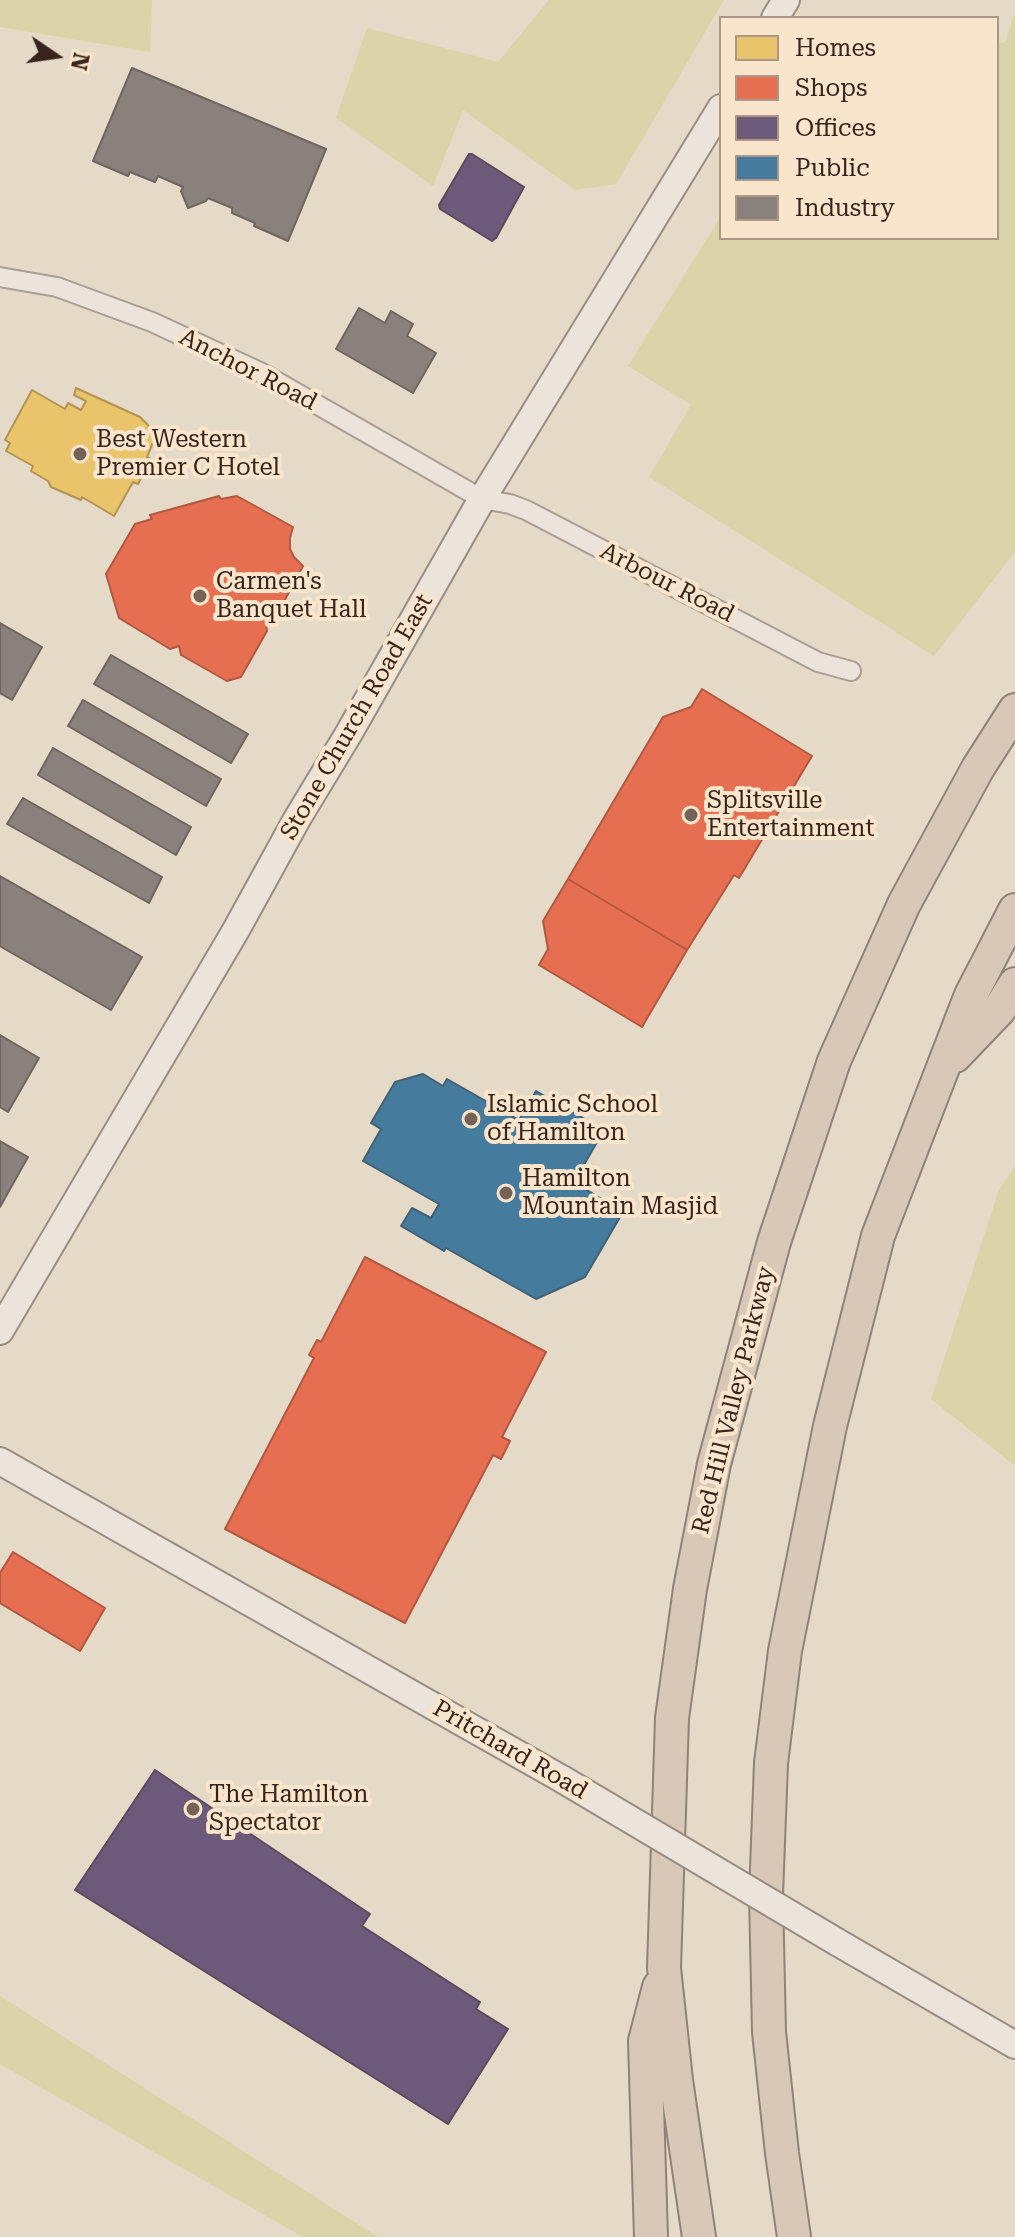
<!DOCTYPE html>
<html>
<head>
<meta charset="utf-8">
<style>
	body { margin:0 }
	#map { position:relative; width:1015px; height:2237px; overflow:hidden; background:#e5d9c8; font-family:"Roboto Serif",serif }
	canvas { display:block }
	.legend { position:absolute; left:719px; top:16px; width:280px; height:224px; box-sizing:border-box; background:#f9e5cb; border:2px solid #ac9884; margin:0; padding:10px 14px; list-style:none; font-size:24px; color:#38241a }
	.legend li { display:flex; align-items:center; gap:16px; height:40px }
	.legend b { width:40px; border:2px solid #ac9884 }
	.north { position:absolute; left:16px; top:16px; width:80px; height:80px; -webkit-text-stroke:6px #f9e5cb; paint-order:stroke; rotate:103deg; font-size:22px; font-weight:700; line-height:32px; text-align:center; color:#38241a }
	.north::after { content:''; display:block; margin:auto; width:28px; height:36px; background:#38241a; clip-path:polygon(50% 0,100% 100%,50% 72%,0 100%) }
</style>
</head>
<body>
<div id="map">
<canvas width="1015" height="2237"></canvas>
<ul class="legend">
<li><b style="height:22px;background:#e9c46a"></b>Homes</li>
<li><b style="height:22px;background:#e76f51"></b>Shops</li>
<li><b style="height:22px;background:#6d597a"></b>Offices</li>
<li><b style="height:22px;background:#457b9d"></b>Public</li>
<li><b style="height:22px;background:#8a817c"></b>Industry</li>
</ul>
<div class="north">N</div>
</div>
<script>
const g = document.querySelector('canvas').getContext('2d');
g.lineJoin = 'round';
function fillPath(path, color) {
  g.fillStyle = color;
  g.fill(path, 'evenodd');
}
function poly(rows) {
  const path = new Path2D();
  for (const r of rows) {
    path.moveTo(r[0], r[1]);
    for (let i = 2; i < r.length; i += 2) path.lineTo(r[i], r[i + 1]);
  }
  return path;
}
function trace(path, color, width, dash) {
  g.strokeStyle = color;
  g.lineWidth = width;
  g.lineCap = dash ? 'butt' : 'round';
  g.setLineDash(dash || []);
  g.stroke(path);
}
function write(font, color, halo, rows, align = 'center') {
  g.font = font + ' "Roboto Serif",serif';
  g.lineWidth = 8;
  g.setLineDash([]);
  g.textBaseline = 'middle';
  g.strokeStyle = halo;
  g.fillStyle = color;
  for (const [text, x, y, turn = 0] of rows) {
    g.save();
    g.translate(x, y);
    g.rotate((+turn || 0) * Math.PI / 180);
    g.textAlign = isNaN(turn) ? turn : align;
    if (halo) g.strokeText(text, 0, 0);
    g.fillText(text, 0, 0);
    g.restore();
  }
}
fillPath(poly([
	[0,0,152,0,150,52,0,27],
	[549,0,724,0,616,184,575,190,463,110,433,186,336,118,367,28,498,62],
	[1015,12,1015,552,934,656,649,477,691,405,628,366,721,216,721,238,997,238,997,44,1005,42],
	[1015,1166,1015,1466,931,1399,999,1190],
	[0,1996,378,2237,303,2237,0,2064]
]), '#dad4a8');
const homes = poly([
	[76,388,140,417,153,430,154,440,147,457,151,459,138,484,133,482,114,516,82,497,81,500,51,487,48,481,31,471,33,466,6,451,10,443,5,440,32,390,65,409,68,403,81,410,86,401,74,395,76,388]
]);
fillPath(homes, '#e9c46a');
trace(homes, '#b49452', 2);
const shops = poly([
	[219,496,221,499,237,496,293,527,290,538,290,549,294,557,303,566,273,622,266,623,267,631,241,677,227,681,181,655,179,646,170,649,119,618,106,574,135,524,152,519,150,515,219,496],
	[702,689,812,756,739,878,734,875,687,950,568,879,663,717,691,707,702,689],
	[568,879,687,950,642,1027,539,965,548,949,543,921,568,879],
	[365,1257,546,1352,502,1437,510,1441,501,1459,493,1455,405,1623,225,1529,314,1358,309,1355,317,1340,321,1342,365,1257],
	[13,1552,105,1608,80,1651,0,1603,0,1573,13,1552]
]);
fillPath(shops, '#e76f51');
trace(shops, '#b25840', 2);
const offices = poly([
	[469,154,472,154,524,187,496,238,492,241,440,209,439,205,469,154],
	[155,1770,370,1914,362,1926,480,2002,476,2009,508,2029,448,2124,75,1890,155,1770]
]);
fillPath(offices, '#6d597a');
trace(offices, '#5d495d', 2);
const public = poly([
	[423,1074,443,1086,447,1079,519,1120,536,1091,604,1130,574,1182,623,1212,585,1277,536,1299,446,1248,444,1251,401,1226,412,1208,431,1218,439,1204,363,1161,381,1129,371,1123,395,1082,423,1074]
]);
fillPath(public, '#457b9d');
trace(public, '#416176', 2);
const industry = poly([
	[132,68,326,149,288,241,254,226,255,223,232,213,232,208,208,198,206,201,188,208,181,191,183,187,158,176,155,182,130,172,128,176,93,161,132,68],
	[359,308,385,323,391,311,413,324,407,336,436,353,413,393,336,349,359,308],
	[0,623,42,647,12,700,0,693,0,623],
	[111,655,248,734,231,763,94,684,111,655],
	[83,700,221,779,206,806,68,726,83,700],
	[53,748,191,827,176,855,38,775,53,748],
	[23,798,162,877,149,903,7,824,23,798],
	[0,876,142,957,111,1010,0,946,0,876],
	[0,1035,39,1058,8,1112,0,1107,0,1035],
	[0,1141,28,1157,0,1207,0,1141]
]);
fillPath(industry, '#8a817c');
trace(industry, '#71655f', 2);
const minor = poly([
	[0,277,57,287,152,322,262,373,482,499,510,504,526,510,818,662,851,671]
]);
const secondary = poly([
	[775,18,786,0],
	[0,1331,236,930,297,819,349,733,482,499,721,108],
	[0,1461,562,1779],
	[837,1942,1015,2045]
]);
const motorway = poly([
	[955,1056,999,1010,1015,984],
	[651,2237,645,2041,659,1987],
	[699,2237,676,2080,664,1968,672,1718,690,1589,714,1464,774,1242,834,1061,904,904,978,768,1015,710],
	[794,2237,782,2153,769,2032,766,1895,771,1763,785,1651,830,1426,878,1236,971,995,1015,910]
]);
trace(minor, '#aa9e92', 22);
trace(secondary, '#998d82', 30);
trace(motorway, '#8f8379', 36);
trace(minor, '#ece4db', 18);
trace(secondary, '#ece4db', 26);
trace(motorway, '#d9c8b8', 32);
const secondaryBridge = poly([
	[562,1779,837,1942]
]);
trace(secondaryBridge, '#998d82', 30, []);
trace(secondaryBridge, '#ece4db', 26);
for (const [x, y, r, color] of [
	[80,454,8,"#756357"],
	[200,596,8,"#756357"],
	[691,815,8,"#756357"],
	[471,1119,8,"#756357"],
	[506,1193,8,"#756357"],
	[193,1809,8,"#756357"]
]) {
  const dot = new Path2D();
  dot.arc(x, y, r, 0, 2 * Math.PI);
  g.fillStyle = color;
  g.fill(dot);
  trace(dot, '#f9e5cb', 3);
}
write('24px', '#38241a', '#f9e5cb', [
	["Anchor Road",248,370,27],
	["Arbour Road",667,583,27],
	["Stone Church Road East",357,717,-60],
	["Red Hill Valley Parkway",734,1400,-76],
	["Pritchard Road",510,1750,30]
]);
write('24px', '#38241a', '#f9e5cb', [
	["Best Western",96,440],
	["Premier C Hotel",96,468],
	["Carmen's",216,582],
	["Banquet Hall",216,610],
	["Splitsville",707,801],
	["Entertainment",707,829],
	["Islamic School",487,1105],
	["of Hamilton",487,1133],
	["Hamilton",522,1179],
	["Mountain Masjid",522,1207],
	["The Hamilton",209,1795],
	["Spectator",209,1823]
], 'left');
</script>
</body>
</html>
